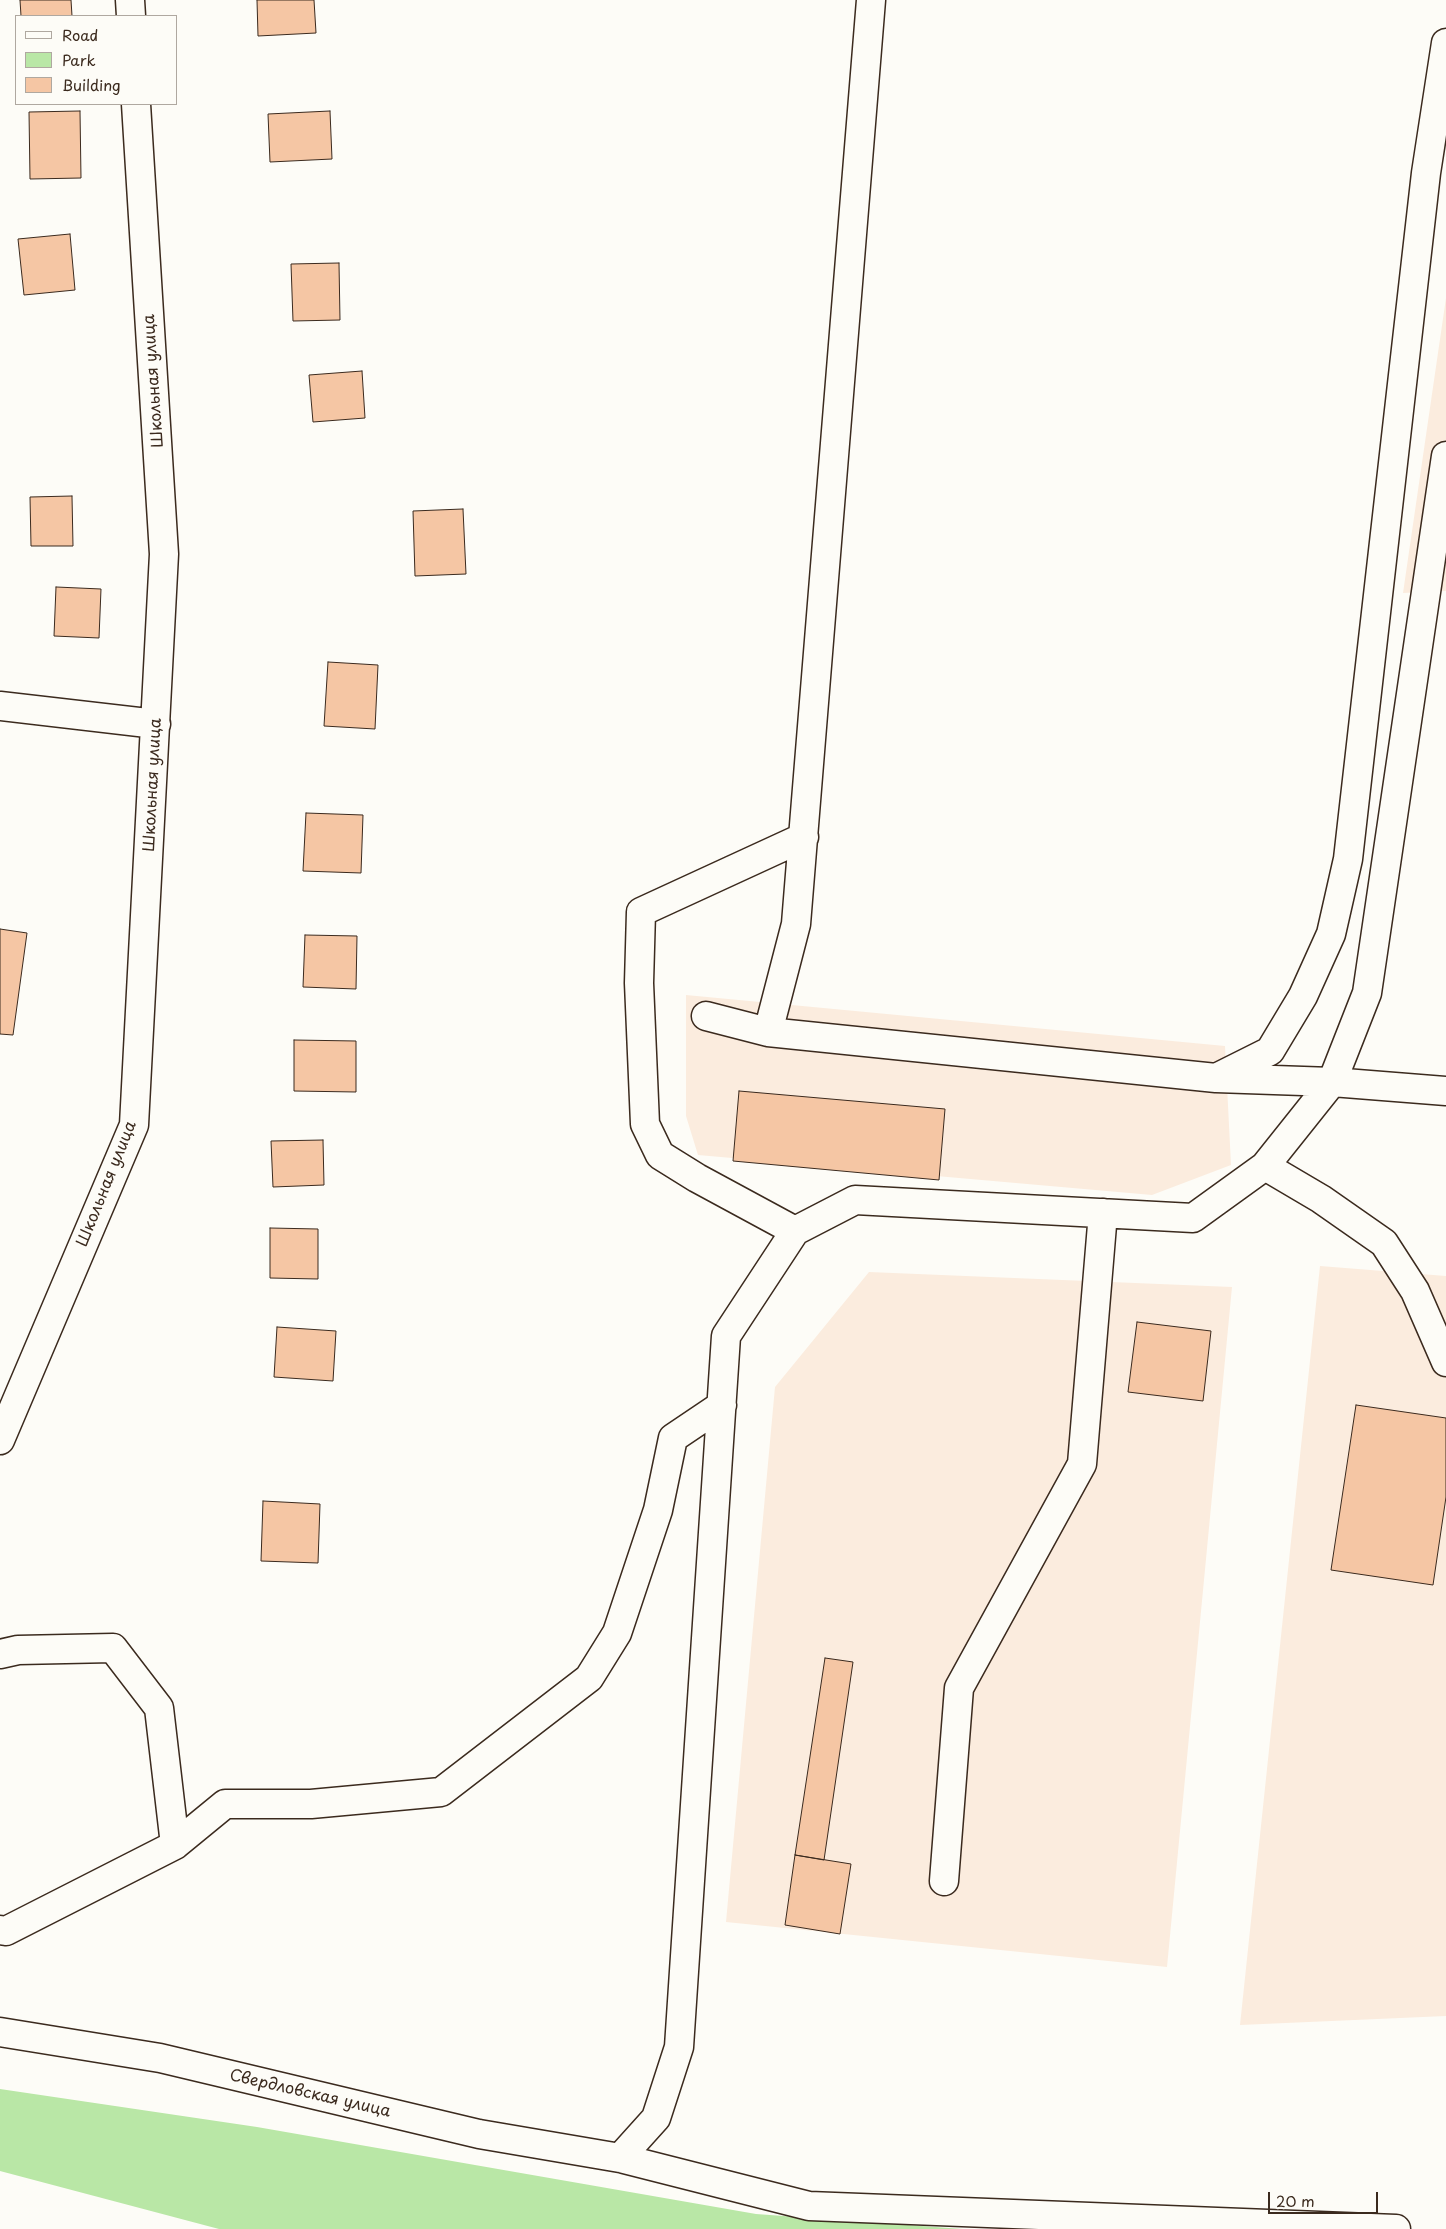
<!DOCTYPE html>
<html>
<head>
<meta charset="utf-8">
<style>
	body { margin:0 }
	#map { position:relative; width:1446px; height:2229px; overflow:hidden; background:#fdfcf7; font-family:"Playpen Sans",sans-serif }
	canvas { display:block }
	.legend { position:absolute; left:15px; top:15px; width:162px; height:90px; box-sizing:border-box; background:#fdfcf7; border:1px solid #afa8a0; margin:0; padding:6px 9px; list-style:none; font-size:15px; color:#3b2a1e }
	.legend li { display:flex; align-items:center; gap:10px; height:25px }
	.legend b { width:25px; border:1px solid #afa8a0 }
	.scale { position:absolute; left:1268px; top:2192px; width:110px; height:22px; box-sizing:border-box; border:2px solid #3b2a1e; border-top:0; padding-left:6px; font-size:15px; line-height:18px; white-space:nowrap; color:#3b2a1e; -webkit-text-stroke:4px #fdfcf7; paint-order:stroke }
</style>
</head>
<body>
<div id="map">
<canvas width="1446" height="2229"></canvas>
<ul class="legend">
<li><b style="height:6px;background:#fdfcf7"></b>Road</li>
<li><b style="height:14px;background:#b9e7a6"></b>Park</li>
<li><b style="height:14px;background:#f5c6a4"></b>Building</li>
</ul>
<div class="scale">20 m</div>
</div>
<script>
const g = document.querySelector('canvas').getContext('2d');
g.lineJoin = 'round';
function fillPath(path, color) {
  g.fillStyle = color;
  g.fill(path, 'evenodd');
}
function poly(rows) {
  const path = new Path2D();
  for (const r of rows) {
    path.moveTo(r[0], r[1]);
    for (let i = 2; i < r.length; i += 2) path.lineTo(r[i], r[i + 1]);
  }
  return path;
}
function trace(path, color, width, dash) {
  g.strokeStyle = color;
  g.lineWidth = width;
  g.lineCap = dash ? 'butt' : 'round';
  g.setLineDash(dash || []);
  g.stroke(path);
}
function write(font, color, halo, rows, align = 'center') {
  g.font = font + ' "Playpen Sans",sans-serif';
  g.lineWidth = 5;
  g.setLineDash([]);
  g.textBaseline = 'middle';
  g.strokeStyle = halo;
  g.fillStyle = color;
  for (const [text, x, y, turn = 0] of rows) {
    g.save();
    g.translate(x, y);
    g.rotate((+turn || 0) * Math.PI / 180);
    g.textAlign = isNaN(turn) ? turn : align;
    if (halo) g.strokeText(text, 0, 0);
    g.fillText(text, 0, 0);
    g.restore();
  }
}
fillPath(poly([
	[1446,298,1446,591,1403,593],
	[686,995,1225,1046,1231,1165,1152,1195,698,1155,686,1116],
	[1320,1266,1446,1276,1446,2016,1240,2025],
	[869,1272,1232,1287,1167,1967,726,1922,775,1387]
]), '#fbecde');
fillPath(poly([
	[0,2089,257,2127,756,2214,963,2229,219,2229,0,2171]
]), '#b9e7a6');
const building = poly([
	[20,0,71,0,72,16,21,16,20,0],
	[257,0,314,0,316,33,258,36,257,0],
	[80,111,81,178,30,179,29,112,80,111],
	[330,111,332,159,270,162,268,114,330,111],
	[70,234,75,290,24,295,18,239,70,234],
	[339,263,340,320,293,321,291,264,339,263],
	[362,371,365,418,313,422,309,375,362,371],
	[72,496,73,546,31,546,30,497,72,496],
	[463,509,466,574,415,576,413,511,463,509],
	[56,587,101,589,99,638,54,636,56,587],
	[328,662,378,665,375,729,324,726,328,662],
	[306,813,363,815,361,873,303,871,306,813],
	[0,929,27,933,13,1035,0,1034,0,929],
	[305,935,357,936,356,989,303,987,305,935],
	[294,1040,356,1041,356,1092,294,1091,294,1040],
	[739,1091,945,1109,939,1180,733,1161,739,1091],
	[323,1140,324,1185,273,1187,271,1141,323,1140],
	[270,1228,318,1229,318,1279,270,1278,270,1228],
	[1137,1322,1211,1331,1203,1401,1128,1392,1137,1322],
	[277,1327,336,1331,333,1381,274,1377,277,1327],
	[1356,1405,1446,1418,1446,1497,1433,1585,1331,1570,1356,1405],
	[263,1501,320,1504,318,1563,261,1561,263,1501],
	[825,1658,853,1662,824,1860,795,1855,825,1658],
	[795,1855,851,1864,840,1934,785,1925,795,1855]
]);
fillPath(building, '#f5c6a4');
trace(building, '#3b2a1e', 1);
const minor = poly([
	[130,0,131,16],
	[0,706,156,724],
	[706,1016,768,1032,796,924,871,0],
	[768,1032,1216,1078,1332,1082,1446,1091],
	[1216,1078,1270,1051,1303,996,1331,934,1348,859,1426,173,1446,43],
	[1265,1166,1321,1199,1384,1243,1415,1291,1446,1362],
	[795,1231,697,1178,660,1155,645,1124,639,983,641,912,804,837],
	[0,1440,134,1125,164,554,136,104],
	[0,1654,18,1650,113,1648,159,1708,175,1845],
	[944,1881,959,1688,1082,1464,1103,1213],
	[0,1930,6,1931,175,1845,225,1804,311,1804,441,1792,589,1678,617,1633,658,1510,673,1438,722,1405],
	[0,2032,160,2058,479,2134,620,2158,809,2206,1396,2229],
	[620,2158,656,2118,679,2047,726,1336,795,1231,855,1200,1193,1218,1265,1166,1332,1082,1367,993,1446,456]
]);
trace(minor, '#3b2a1e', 31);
trace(minor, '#fdfcf7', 28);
write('16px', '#3b2a1e', '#fdfcf7', [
	["Школьная улица",154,381,-94],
	["Школьная улица",153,785,-87],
	["Школьная улица",107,1184,-68],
	["Свердловская улица",310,2094,13]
]);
</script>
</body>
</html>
